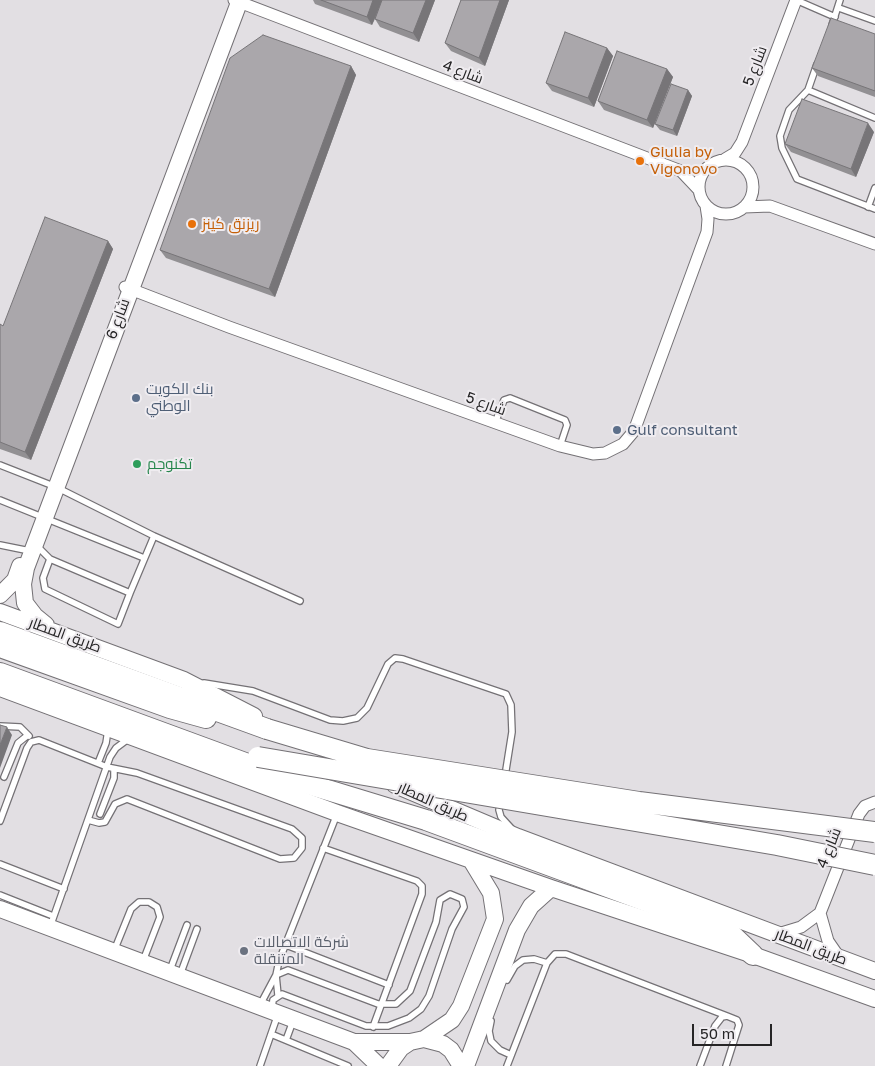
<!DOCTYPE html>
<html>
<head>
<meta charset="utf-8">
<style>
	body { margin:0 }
	#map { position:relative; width:875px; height:1066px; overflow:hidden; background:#e2dfe3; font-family:"Golos Text",sans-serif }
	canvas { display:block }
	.scale { position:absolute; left:692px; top:1024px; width:80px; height:22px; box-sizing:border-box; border:2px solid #262526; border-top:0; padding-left:6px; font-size:15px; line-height:18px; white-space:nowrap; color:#262526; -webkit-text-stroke:4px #efecf0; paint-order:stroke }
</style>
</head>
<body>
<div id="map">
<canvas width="875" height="1066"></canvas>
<div class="scale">50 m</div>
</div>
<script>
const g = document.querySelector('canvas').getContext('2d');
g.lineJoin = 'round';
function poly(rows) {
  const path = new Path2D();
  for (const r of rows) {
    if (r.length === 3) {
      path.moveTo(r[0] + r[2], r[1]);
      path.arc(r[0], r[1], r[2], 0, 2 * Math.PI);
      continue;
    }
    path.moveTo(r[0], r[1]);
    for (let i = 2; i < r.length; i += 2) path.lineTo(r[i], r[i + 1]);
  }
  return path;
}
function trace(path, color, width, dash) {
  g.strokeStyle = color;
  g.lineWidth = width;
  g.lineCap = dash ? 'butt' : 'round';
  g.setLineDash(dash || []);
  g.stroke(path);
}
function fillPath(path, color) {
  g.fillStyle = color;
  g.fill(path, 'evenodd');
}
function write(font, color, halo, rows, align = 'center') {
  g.font = font + ' "Golos Text",Cairo,sans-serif';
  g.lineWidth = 4;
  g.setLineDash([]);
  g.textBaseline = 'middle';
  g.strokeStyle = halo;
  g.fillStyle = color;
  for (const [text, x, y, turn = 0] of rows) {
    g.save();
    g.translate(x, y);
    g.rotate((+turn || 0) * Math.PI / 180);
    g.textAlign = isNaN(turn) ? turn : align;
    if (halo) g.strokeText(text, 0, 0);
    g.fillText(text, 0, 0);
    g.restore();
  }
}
const lane = poly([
	[796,0,835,17],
	[839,8,875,21],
	[832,25,840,0],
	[817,64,808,90,789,110,780,136,782,148,797,179,875,209],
	[808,90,875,118],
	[868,207,875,188],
	[495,423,504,400,510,398,565,420,567,425,560,446],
	[0,465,56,487,154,536,300,601],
	[0,500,144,558],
	[0,545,30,551],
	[37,546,50,559,130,593,154,536],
	[50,559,43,578,45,589,118,624,130,593],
	[204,683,253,691,330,720,343,721,357,718,367,708,388,664,395,658,403,659,506,694,511,705,512,732,505,776],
	[0,726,20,727,29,736],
	[98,763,106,743,108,730],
	[4,777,18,743,28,735],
	[500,803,499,810,501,817,512,829],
	[100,814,114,778,114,769],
	[0,821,27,748,31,742,39,740,107,767,137,773,292,829,302,838,302,848,294,858,280,859,127,799,115,804,105,822,99,823,88,820],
	[323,848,417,881,422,886,422,894,373,1027],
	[0,864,64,889],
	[0,895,53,916],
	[50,927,110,757,116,748,128,739],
	[286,945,389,985],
	[114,951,131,909,139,902,149,902,157,907,160,917,143,961],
	[170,970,187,925],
	[180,975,197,929],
	[507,980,515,966,523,960,534,959,547,963],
	[278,995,276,975,279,961,337,814],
	[260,1005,276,975,288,970,378,1004,396,1004,410,991,436,922,440,900,450,894,462,899,464,907,452,929,429,996,421,1009,409,1018,388,1026,366,1026,282,994,273,1000,272,1009],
	[491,1021,489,1031,491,1041,500,1050,511,1055],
	[271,1034,348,1066],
	[286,1040,293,1021],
	[260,1066,278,1014],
	[507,1066,547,963,555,954,566,954,727,1016],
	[700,1066,715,1026,722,1017,727,1016,737,1020,739,1025,726,1066]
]);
const street = poly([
	[234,0,681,171,698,189],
	[725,159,735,153,742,142,796,0],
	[726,187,27],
	[744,207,770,206,875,244],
	[125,287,229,327,560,446,593,454,605,453,623,444,634,431,707,232,708,219,706,206],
	[820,913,828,941,839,957],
	[778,934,801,927,820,913,859,814,865,806,875,802]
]);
const secondary = poly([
	[0,595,15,580,20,566],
	[0,612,184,680,254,716],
	[46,625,35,616,25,603,23,584,26,568,240,0],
	[0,688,337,813,551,888,753,955,875,999],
	[395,785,518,837,875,971],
	[0,909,354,1042,379,1066],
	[424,1039,452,1020,461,1006,495,919,491,893,471,860],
	[354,1042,410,1042],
	[388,1066,401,1048,410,1042,424,1039,443,1044,451,1050,461,1066],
	[466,1066,517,930,531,906,551,888]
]);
const highway = poly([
	[0,632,267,729],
	[0,647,170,708,206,718],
	[0,673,275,774,426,820,711,925,732,935,753,955]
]);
trace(lane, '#747175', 8);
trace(street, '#747175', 13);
trace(secondary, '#747175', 18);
trace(highway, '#747175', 22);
trace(lane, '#fff', 5.5);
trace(street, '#fff', 11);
trace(secondary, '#fff', 16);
trace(highway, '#fff', 20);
const highwayBridge = poly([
	[267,729,367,759,639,802,875,832],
	[258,757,777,845,875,865]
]);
trace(highwayBridge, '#747175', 22, []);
trace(highwayBridge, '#fff', 20);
fillPath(poly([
	[313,0,435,0,419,42,380,27,375,19,372,25,315,4],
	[461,0,509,0,485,66,451,51,445,43],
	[875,34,875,97,818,76,812,68],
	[607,48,613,56,594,107,552,91,546,83],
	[351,66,356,75,275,297,166,258,160,250],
	[667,69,673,77,653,128,604,110,598,101],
	[688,90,692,96,677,136,660,130,655,124],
	[874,132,856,177,791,152,785,144],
	[108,241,113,249,31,460,0,449,0,324,3,326]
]), '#929093');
fillPath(poly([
	[373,0,382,0,372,25,367,17],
	[426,0,435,0,419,42,413,33],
	[500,0,509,0,485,66,479,58],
	[607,48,613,56,594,107,588,98],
	[351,66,356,75,275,297,269,289],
	[667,69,673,77,653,128,647,120],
	[688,90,692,96,677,136,673,130],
	[868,123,874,132,856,177,851,169],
	[108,241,113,249,31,460,25,452],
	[7,727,12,735,0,768,0,745]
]), '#777578');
const building = poly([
	[321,0,373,0,367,17,321,0],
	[382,0,426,0,413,33,375,19,382,0],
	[461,0,500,0,479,58,445,43,461,0],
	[831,18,875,34,875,91,812,68,831,18],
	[565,32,607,48,588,98,546,83,565,32],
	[263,35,351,66,269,289,160,250,230,58,263,35],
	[617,51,667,69,647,120,598,101,617,51],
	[671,84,688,90,673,130,655,124,671,84],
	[802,99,868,123,851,169,785,144,802,99],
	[45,217,108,241,25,452,0,442,0,324,3,326,45,217],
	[0,725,7,727,0,745,0,725]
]);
fillPath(building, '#aaa7ab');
trace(building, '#777578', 1);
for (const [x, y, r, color] of [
	[640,161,5,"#e8710a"],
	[192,224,5,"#e8710a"],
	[136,398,5,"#5c6f8a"],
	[617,430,5,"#5c6f8a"],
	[137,464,5,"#2e9e5b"],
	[244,951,5,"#6b7280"]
]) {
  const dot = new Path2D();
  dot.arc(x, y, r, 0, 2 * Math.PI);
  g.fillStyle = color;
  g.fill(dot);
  trace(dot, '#efecf0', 2);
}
write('15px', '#262526', '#efecf0', [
	["شارع 5",755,66,-69],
	["شارع 4",463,72,21],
	["شارع 6",118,319,-70],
	["شارع 5",486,404,20],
	["طريق المطار",65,635,20],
	["طريق المطار",433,802,24],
	["شارع 4",829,848,-68],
	["طريق المطار",811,947,21]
]);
write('15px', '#c56008', '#efecf0', [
	["Giulia by",650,152],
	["Vigonovo",650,169],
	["ريزنق كينز",202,224]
], 'left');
write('15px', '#4e5e75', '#efecf0', [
	["بنك الكويت",146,389],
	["الوطني",146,406],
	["Gulf consultant",627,430]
], 'left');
write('15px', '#27864d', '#efecf0', [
	["تكنوجم",147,464]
], 'left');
write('15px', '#5b616d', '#efecf0', [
	["شركة الاتصالات",254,942],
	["المتنقلة",254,959]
], 'left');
</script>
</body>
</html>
